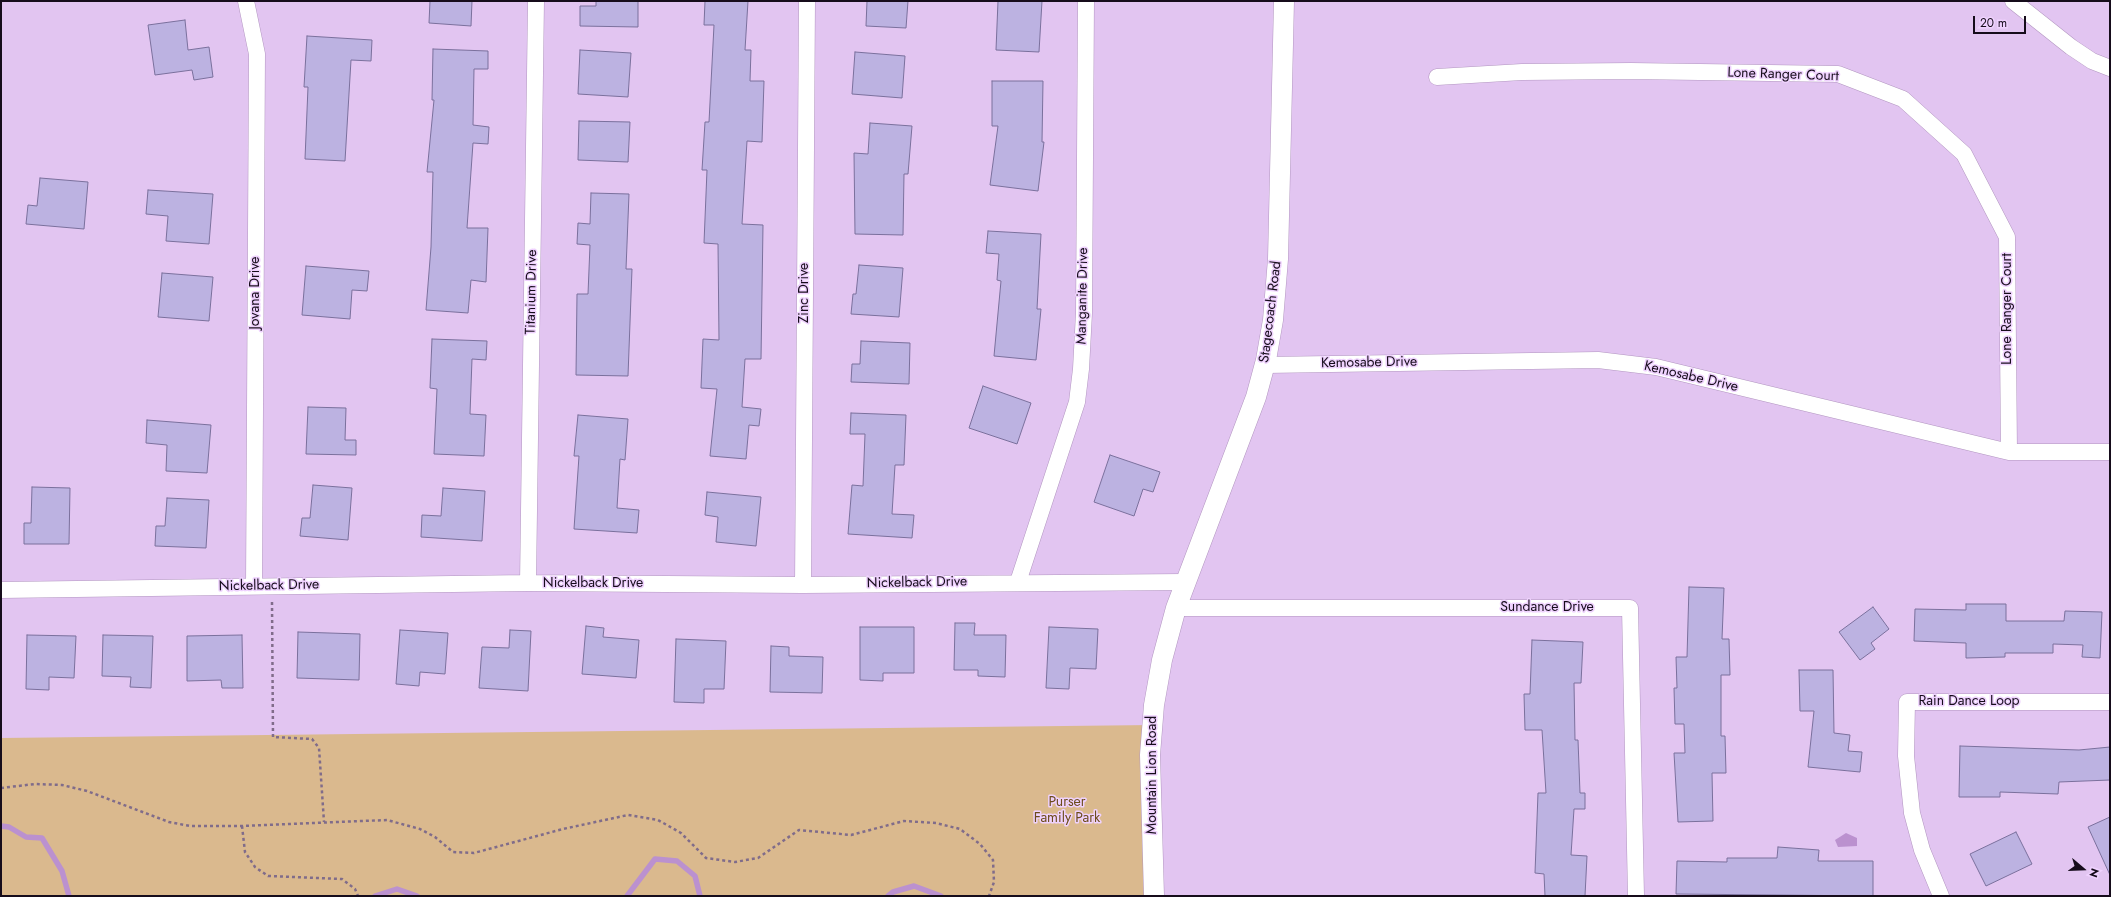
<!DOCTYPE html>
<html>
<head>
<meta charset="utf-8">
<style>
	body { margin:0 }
	#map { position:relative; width:2111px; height:897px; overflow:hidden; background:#e2c5f1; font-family:Jost,sans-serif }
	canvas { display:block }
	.frame { position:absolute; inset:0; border:2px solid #160c1b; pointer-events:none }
	.north { position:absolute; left:2063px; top:849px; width:40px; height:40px; -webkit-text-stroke:3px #efd2fe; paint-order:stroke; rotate:109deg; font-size:11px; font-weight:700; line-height:16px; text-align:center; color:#160c1b }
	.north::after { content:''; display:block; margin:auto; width:14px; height:18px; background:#160c1b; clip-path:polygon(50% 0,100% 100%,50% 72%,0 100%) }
	.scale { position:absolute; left:1973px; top:16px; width:53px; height:18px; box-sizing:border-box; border:2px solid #160c1b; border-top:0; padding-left:5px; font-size:12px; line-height:14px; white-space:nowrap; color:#160c1b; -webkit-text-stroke:3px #efd2fe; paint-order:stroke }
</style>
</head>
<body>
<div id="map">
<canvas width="2111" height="897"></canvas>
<div class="frame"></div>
<div class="north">N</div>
<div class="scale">20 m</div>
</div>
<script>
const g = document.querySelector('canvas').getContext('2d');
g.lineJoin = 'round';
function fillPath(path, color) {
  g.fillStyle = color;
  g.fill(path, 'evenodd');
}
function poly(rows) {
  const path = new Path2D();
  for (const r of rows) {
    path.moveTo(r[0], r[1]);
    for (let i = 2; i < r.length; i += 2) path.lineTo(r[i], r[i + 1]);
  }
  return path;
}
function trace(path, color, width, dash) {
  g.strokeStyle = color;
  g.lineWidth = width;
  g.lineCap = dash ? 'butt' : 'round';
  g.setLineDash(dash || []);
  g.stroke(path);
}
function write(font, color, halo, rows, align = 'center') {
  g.font = font + ' Jost,sans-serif';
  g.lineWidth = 3;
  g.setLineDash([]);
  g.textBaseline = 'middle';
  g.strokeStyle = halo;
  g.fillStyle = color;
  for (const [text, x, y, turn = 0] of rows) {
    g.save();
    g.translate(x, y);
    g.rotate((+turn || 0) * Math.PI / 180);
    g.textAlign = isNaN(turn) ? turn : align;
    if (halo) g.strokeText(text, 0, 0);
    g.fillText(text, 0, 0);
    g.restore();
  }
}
fillPath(poly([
	[1153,725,1157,896,1,896,1,738]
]), '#dab98e');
fillPath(poly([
	[1846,833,1857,838,1857,846,1838,847,1835,840]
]), '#bb91cf');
trace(poly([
	[1,826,9,827,26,837,42,838,62,871,69,896],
	[375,896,397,889,417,896],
	[627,896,655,859,677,861,695,876,700,896],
	[888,896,893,892,914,886,941,896]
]), '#bb91cf', 5.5);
const building = poly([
	[430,1,472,1,471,26,429,23,430,1],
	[596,1,638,1,638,27,580,26,580,6,596,6,596,1],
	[705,1,748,1,745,50,751,50,750,81,764,81,762,142,747,141,742,224,763,225,761,359,745,359,742,407,761,409,759,426,749,425,746,459,710,456,717,389,701,388,703,339,719,340,718,244,704,243,707,170,702,170,705,122,709,122,714,25,704,25,705,1],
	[867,1,908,1,906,28,866,26,867,1],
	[998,1,1042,1,1039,52,996,50,998,1],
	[185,20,188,50,209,47,213,77,194,80,192,70,155,75,148,25,185,20],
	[307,36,372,40,371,61,351,60,345,161,305,159,308,87,304,87,307,36],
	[433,49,488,51,488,69,474,69,473,125,489,127,488,144,473,143,467,228,488,228,486,282,471,280,468,313,426,310,431,247,433,172,427,172,434,100,432,100,433,49],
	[580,50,631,53,628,97,578,94,580,50],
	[855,52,905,56,902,98,852,94,855,52],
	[992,81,1043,81,1042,142,1044,142,1038,191,990,185,998,126,992,126,992,81],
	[579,121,630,122,628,162,578,160,579,121],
	[870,123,912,126,908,174,904,174,903,235,855,234,854,153,868,154,870,123],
	[40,178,88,182,84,229,26,224,28,205,37,206,40,178],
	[148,190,213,194,209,244,166,241,168,216,146,214,148,190],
	[591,193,629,194,626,269,632,269,628,376,576,375,577,294,588,294,590,245,577,244,578,223,590,224,591,193],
	[988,231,1041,234,1037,309,1041,309,1036,360,994,356,1001,281,997,280,999,254,986,253,988,231],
	[859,265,903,268,899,317,851,314,853,294,856,294,859,265],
	[306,266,369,271,367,291,352,290,350,319,302,315,306,266],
	[162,273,213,277,209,321,158,317,162,273],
	[432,339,487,341,486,360,472,359,470,414,486,415,484,456,434,454,437,389,430,388,432,339],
	[861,341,910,343,909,384,851,382,852,364,860,364,861,341],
	[983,386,1031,403,1017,444,969,428,983,386],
	[308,407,346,408,345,440,356,440,356,455,306,454,308,407],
	[851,413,906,415,904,465,895,465,892,514,914,515,912,538,848,534,852,485,863,486,865,434,850,434,851,413],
	[578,415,628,419,625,460,620,459,617,508,639,510,637,533,574,529,579,456,574,456,578,415],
	[147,420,211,425,207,473,166,471,167,445,146,443,147,420],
	[1110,455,1160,472,1153,492,1143,489,1134,516,1094,502,1110,455],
	[313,485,352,488,348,540,300,536,302,518,310,518,313,485],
	[32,487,70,488,69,544,24,544,24,523,31,523,32,487],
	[443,488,485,491,482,541,421,537,422,515,441,516,443,488],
	[707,492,761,497,756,546,716,542,718,517,705,515,707,492],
	[167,498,209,500,206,548,155,546,156,526,165,526,167,498],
	[1689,587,1724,588,1722,639,1729,639,1730,675,1721,675,1721,736,1725,736,1726,773,1712,773,1713,821,1678,822,1674,753,1685,753,1684,724,1675,724,1674,688,1677,688,1676,657,1687,657,1689,587],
	[1966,604,2006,604,2006,621,2064,621,2065,611,2102,612,2100,658,2082,657,2083,645,2053,644,2053,653,2005,653,2005,657,1966,658,1966,643,1914,641,1915,609,1966,610,1966,604],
	[1873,607,1889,629,1871,643,1875,649,1860,660,1839,632,1873,607],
	[955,623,975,623,974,635,1006,635,1005,677,978,676,978,670,954,670,955,623],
	[586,626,604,628,603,637,639,640,636,678,582,674,586,626],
	[860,627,914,627,914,673,883,673,883,681,860,680,860,627],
	[1049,627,1098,629,1096,669,1070,668,1069,689,1046,688,1049,627],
	[400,630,448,633,445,674,420,672,419,686,396,684,400,630],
	[510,630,531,631,528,691,479,688,482,647,509,648,510,630],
	[298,632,360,634,359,680,297,678,298,632],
	[27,635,76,636,74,678,49,677,49,690,26,689,27,635],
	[103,635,153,636,151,688,130,687,131,677,102,676,103,635],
	[242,635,243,688,222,688,221,680,187,681,187,636,242,635],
	[676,639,726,641,724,689,704,689,704,703,674,702,676,639],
	[1532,640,1583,642,1581,683,1574,683,1575,740,1578,740,1580,793,1585,793,1585,809,1574,809,1571,855,1587,856,1585,896,1545,896,1544,874,1535,873,1538,793,1546,793,1542,730,1525,730,1524,694,1530,694,1532,640],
	[771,646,789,647,789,656,823,657,822,693,770,692,771,646],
	[1799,670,1833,670,1834,733,1850,735,1848,751,1862,752,1860,772,1808,767,1814,711,1800,711,1799,670],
	[1960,746,2079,750,2110,747,2110,780,2059,782,2058,794,2000,792,2000,797,1959,797,1960,746],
	[2110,817,2110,875,2088,827,2110,817],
	[2016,832,2032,864,1986,886,1970,854,2016,832],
	[1778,847,1819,850,1818,861,1873,861,1873,896,1676,894,1677,861,1727,862,1727,858,1777,858,1778,847]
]);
fillPath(building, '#bcb2e1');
trace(building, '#7a709c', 1);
const minor = poly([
	[246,1,257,54,254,586],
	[2013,1,2071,47,2092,61,2110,68],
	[1437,77,1522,72,1631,71,1838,74,1903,99,1964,154,2007,237,2009,452],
	[1265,365,1598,360,1656,367,2009,452,2110,452],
	[1018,582,1077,402,1081,369,1084,313,1086,1],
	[528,583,536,1],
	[803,585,807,1],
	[1,590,528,583,803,585,1185,582],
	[1176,608,1630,608,1636,896],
	[1941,896,1922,850,1912,813,1906,756,1907,702,2110,702]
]);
const tertiary = poly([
	[1154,896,1150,755,1154,705,1162,660,1176,608,1256,397,1266,360,1273,320,1278,259,1284,1]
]);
trace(minor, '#b296c0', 17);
trace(tertiary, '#b296c0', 21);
trace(poly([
	[272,602,273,737,312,739,319,748,324,822],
	[1,788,35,784,62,785,87,791,169,822,190,826,242,826,387,820,420,829,435,837,453,852,474,853,563,829,628,815,658,820,681,833,706,858,735,862,758,858,799,830,851,835,904,821,936,823,960,829,980,844,993,860,994,882,989,896],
	[242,826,245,852,255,867,268,876,342,879,355,889,358,896]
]), '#806c8a', 2.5, [3, 3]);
trace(minor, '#fff', 16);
trace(tertiary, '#fff', 20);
write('14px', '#160c1b', '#efd2fe', [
	["Lone Ranger Court",1783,75,2],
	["Titanium Drive",532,292,-89],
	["Jovana Drive",256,293,-90],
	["Zinc Drive",805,293,-90],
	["Manganite Drive",1083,296,-89],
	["Lone Ranger Court",2008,309,-90],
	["Stagecoach Road",1271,312,-83],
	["Kemosabe Drive",1369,363,-1],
	["Kemosabe Drive",1691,377,13],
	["Nickelback Drive",917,583,-1],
	["Nickelback Drive",593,584],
	["Nickelback Drive",269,586,-1],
	["Sundance Drive",1547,608],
	["Rain Dance Loop",1969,702],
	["Mountain Lion Road",1153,775,-90]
]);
write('14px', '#6c4c1b', '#efd2fe', [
	["Purser",1067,803],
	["Family Park",1067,819]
]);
</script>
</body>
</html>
